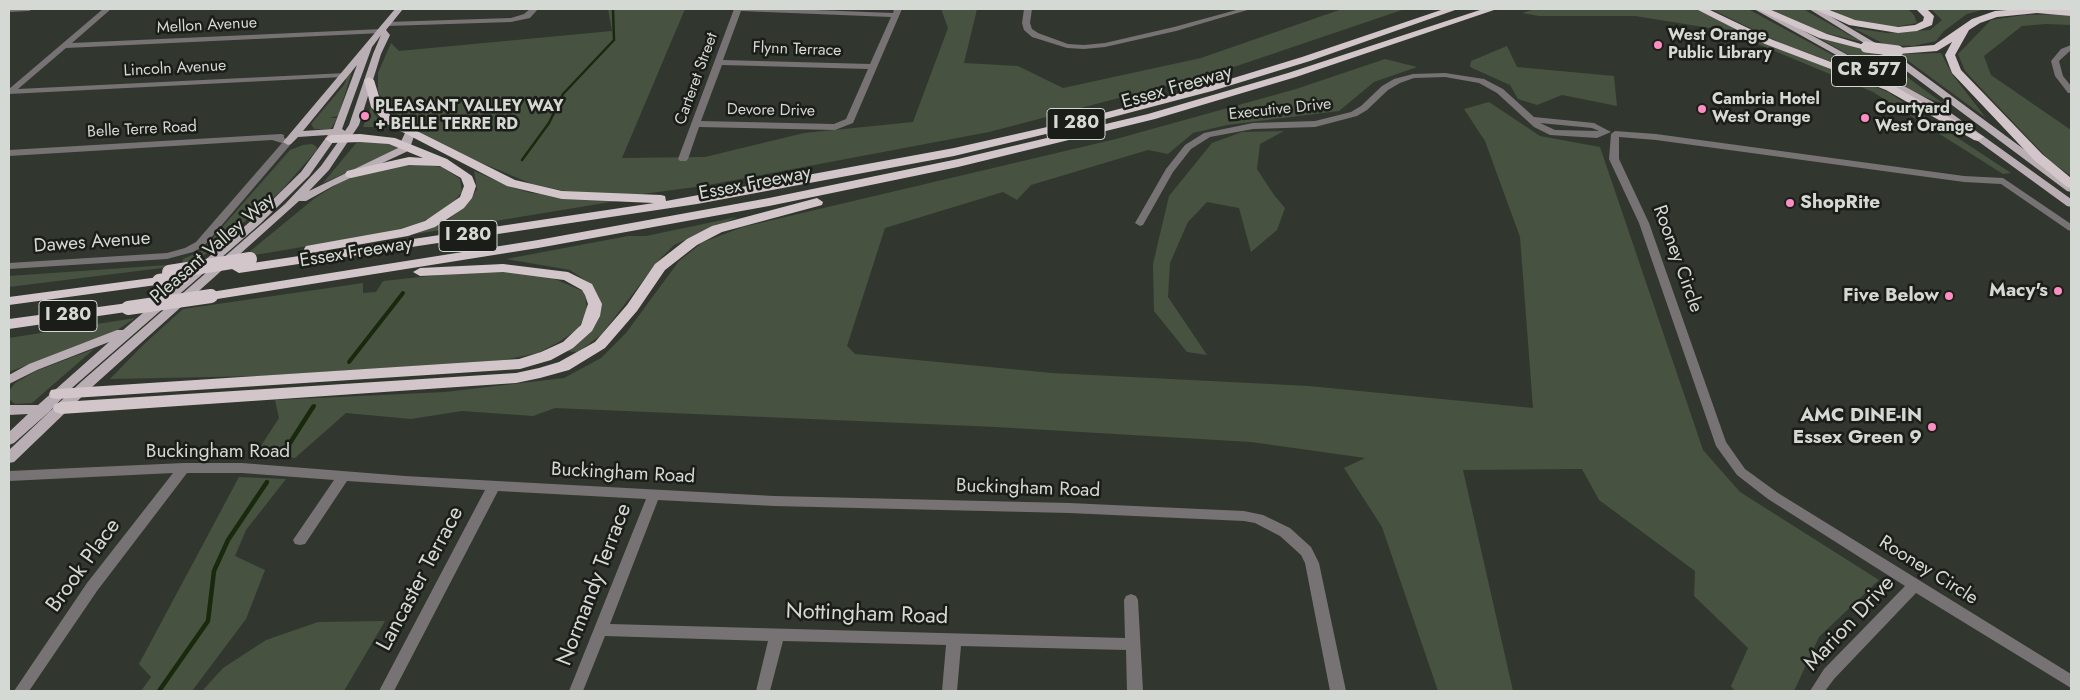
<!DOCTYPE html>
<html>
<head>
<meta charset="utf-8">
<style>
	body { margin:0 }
	#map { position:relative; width:2080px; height:700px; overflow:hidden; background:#31372e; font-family:Jost,sans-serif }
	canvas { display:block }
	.frame { position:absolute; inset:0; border:10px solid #d5d9d3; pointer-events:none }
</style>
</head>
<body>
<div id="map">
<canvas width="2080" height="700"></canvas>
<div class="frame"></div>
</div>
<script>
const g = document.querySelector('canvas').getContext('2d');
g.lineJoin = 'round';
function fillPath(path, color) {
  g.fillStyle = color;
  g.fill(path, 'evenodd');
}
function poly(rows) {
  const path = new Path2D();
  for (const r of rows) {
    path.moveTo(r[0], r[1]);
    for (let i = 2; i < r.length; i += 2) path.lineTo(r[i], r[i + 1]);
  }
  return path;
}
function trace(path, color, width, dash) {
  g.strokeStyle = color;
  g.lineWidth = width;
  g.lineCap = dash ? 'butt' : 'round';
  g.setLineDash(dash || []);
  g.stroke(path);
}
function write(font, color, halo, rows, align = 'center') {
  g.font = font + ' Jost,sans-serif';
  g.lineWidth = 5;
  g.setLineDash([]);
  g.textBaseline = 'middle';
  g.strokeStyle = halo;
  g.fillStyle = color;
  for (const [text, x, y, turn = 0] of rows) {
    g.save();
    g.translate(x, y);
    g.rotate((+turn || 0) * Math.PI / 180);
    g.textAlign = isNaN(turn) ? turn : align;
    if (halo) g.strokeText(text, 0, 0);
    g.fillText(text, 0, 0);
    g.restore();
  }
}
fillPath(poly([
	[608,9,685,9,622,158,705,157,804,133,913,122,948,28,941,9,977,9,964,63,1018,66,1063,88,1201,58,1342,9,1405,9,1222,71,989,132,703,186,635,195,579,194,532,184,477,161,407,126,385,109,378,91,378,73,391,43,399,51,612,31],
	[1535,9,1695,9,1777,47,1888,92,2011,173,2003,174,1873,92,1741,37,1732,40,1722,30,1635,16,1539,16,1522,13],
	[1711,9,1748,9,1873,77,1783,44],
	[1769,9,1803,9,1862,42,1825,33],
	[1830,9,1908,9,1914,15,1917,23,1895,27,1874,26,1848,18],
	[1931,9,1986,9,1967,14,1944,31,1936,41,1913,46,1886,45,1853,28,1887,33,1930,30,1942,20],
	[2064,14,2071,16,2071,25,2046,24,2022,26,1984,56,1991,75,2071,130,2071,176,2050,161,1993,101,1965,71,1958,54,1991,20,2024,15],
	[1819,38,1872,51,1945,105,1918,94],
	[1507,46,1517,67,1614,76,1617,106,1562,95,1537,105,1518,99,1510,85,1470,67,1471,61],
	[1941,53,1952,74,1986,118,1899,54],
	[1385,59,1417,67,1374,82,1339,111,1227,125,1193,133,1168,154,1148,150,1031,185,1017,200,1003,192,885,228,847,346,855,354,1052,373,1309,386,1533,408,1520,237,1485,141,1464,109,1489,102,1540,136,1600,147,1703,450,1740,492,1879,580,1819,637,1794,691,1735,691,1731,686,1748,648,1694,596,1695,571,1599,500,1582,469,1463,470,1513,691,1438,691,1382,527,1344,468,1365,458,1251,442,996,427,555,408,533,416,462,411,411,419,346,413,295,458,257,452,279,418,275,400,445,392,564,378,601,358,626,333,679,261,703,242,743,227,1116,139,1296,89],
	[354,65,338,116,329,118,337,118,331,129,314,129,311,124,344,85,346,80,345,74],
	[371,107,375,115,387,127,363,127],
	[1284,131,1260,144,1257,169,1274,195,1285,208,1277,230,1251,252,1239,208,1207,202,1188,222,1170,263,1168,297,1207,355,1187,352,1154,311,1153,264,1169,196,1212,143,1242,132],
	[357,142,383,142,399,147,393,152,323,183],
	[312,144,317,147,316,151,280,192,194,264,9,287,9,276,182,264,183,259,201,251,290,150,303,145],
	[417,164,442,167,460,179,462,192,448,208,422,222,391,232,243,257,315,198,345,179,385,167],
	[474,171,514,188,531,193,617,201,416,234,449,219,466,205,477,189],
	[737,217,674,245,659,260,601,335,578,352,564,351,593,328,592,285,570,270,506,259,628,236,646,236],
	[476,271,541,273,585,292,587,311,578,329,559,342,538,353,504,360,261,376,110,379,143,345,183,309,363,283,363,293,376,292,383,281],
	[135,318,116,331,9,372,9,338],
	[94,349,32,403,15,404,9,399,9,391,15,383,36,371],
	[239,477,286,479,246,530,235,556,265,570,246,619,192,691,141,691,151,677,139,664],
	[385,621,344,691,202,691,223,668,266,640,318,622]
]), '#475240');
trace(poly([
	[522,160,549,123,563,94,614,40,613,9]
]), '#19290e', 2.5);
trace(poly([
	[349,362,403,293],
	[312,409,314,406]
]), '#19290e', 4);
trace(poly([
	[281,457,313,407],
	[159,691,208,621,214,571,228,540,267,482]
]), '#19290e', 4.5);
fillPath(poly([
	[9,9,33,9,29,11,9,12,9,9],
	[103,9,111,9,72,43,382,29,386,31,382,33,66,48,18,89,346,73,346,77,343,77,9,94,9,89,103,9],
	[530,9,538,9,530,18,511,22,387,26,383,24,387,22,511,18,524,14,530,9],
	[734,9,790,9,893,13,894,9,902,9,853,123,835,130,699,127,688,159,686,161,680,161,678,159,734,9],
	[741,11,891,17,870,64,723,60,741,11],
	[722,65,868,69,846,119,834,124,701,121,722,65],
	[1024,9,1032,9,1030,23,1032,29,1038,33,1068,44,1084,45,1105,43,1174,27,1240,9,1251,9,1176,31,1105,47,1084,49,1067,48,1032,37,1024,30,1022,23,1024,9],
	[2071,45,2071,50,2059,61,2063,76,2071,86,2071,93,2068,93,2055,76,2051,61,2061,49,2071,45],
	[1445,73,1484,79,1503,89,1534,117,1594,123,1611,132,1597,138,1550,135,1534,127,1497,93,1479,83,1445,77,1414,78,1400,83,1388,90,1367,110,1357,116,1315,127,1253,129,1210,137,1191,149,1173,172,1143,225,1140,226,1135,223,1166,169,1185,145,1204,133,1253,123,1315,121,1351,112,1361,106,1382,86,1394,79,1413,74,1445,73],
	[1540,123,1592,128,1599,131,1555,130,1540,123],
	[1615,131,1656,134,1964,176,2003,178,2071,224,2071,231,2068,230,2001,184,1964,182,1656,140,1619,137,1619,159,1649,223,1726,442,1745,469,1778,493,2071,674,2071,688,1916,593,1834,679,1825,691,1810,691,1824,669,1905,586,1768,499,1737,475,1716,446,1639,223,1609,159,1611,134,1615,131],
	[281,134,284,135,284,138,291,140,291,144,204,246,193,252,167,259,9,269,9,263,167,253,185,248,196,242,282,143,272,140,9,156,9,150,281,134],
	[184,463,242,463,405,476,774,496,1069,503,1244,511,1263,515,1290,528,1311,547,1319,563,1346,691,1330,691,1305,563,1301,555,1280,536,1255,523,1244,521,1069,513,774,506,658,500,610,624,1125,638,1124,600,1126,596,1131,594,1136,596,1138,600,1143,691,1127,691,1126,650,961,646,957,691,942,691,946,645,783,641,770,691,756,691,768,641,605,636,583,691,569,691,646,499,498,491,394,691,379,691,485,490,347,481,305,544,300,545,295,544,293,540,334,480,242,473,187,473,97,591,29,691,14,691,87,583,173,473,9,481,9,471,184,463]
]), '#777274');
fillPath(poly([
	[395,9,403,9,386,30,390,35,381,54,359,125,329,170,309,191,398,148,405,133,410,130,415,133,410,148,406,152,333,186,306,201,299,201,92,387,14,462,9,463,9,450,82,381,285,204,321,166,343,135,338,135,309,176,260,224,73,387,49,412,14,443,9,445,9,432,28,414,9,415,9,405,38,405,109,342,37,370,9,384,9,375,29,364,117,330,123,330,252,220,301,172,328,135,298,137,291,144,288,145,283,142,395,9],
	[381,35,373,54,349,125,345,131,342,129,372,47,381,35],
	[357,65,333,129,303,131,357,65],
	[1754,9,1764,9,1944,108,2071,199,2071,207,2067,206,1938,112,1754,9],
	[1809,9,1818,9,1899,57,2071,184,2071,192,2067,191,1893,61,1809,9]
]), '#b9aeb3');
fillPath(poly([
	[1444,9,1458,9,1310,61,1212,91,1071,128,954,156,697,204,239,273,232,269,239,265,654,203,562,199,507,186,387,124,371,107,364,80,369,77,374,80,382,106,395,120,515,180,562,191,661,195,665,196,666,201,954,148,1065,123,1204,87,1302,57,1444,9],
	[1483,9,1497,9,1296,77,1155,119,958,167,769,206,538,248,211,300,204,296,211,292,538,240,769,198,958,159,1148,114,1288,73,1483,9],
	[1696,9,1708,9,1773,40,1894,86,1984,137,1978,141,1974,140,1886,90,1765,44,1696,9],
	[1756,9,1769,9,1827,34,1871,47,1866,50,1819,38,1756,9],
	[1814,9,1827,9,1855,20,1898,27,1915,25,1923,21,1924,17,1916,9,1927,9,1934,16,1932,25,1917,31,1898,33,1849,25,1814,9],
	[2019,9,2071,10,2071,16,2037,13,1997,17,1980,23,1969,30,1955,55,1961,70,2042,154,2071,178,2071,188,2067,187,2034,160,1952,73,1945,55,1952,42,1937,51,1898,54,1893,51,1898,48,1934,45,1972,19,1995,11,2019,9],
	[360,134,395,138,447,159,472,176,476,186,472,198,464,208,435,227,408,236,311,253,306,252,304,249,306,246,401,229,425,221,460,197,464,186,461,178,440,166,409,165,351,178,347,177,345,174,347,171,351,170,409,157,423,158,389,144,360,142,331,143,325,139,331,135,360,134],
	[817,198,823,202,822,205,722,232,697,245,665,270,637,311,605,348,569,370,540,378,516,383,61,414,55,412,53,408,55,404,61,402,516,373,539,368,559,362,595,342,627,305,655,264,687,239,712,226,817,198],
	[503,264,568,272,592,284,602,304,600,316,592,331,573,348,551,360,520,369,57,399,51,398,49,394,51,390,57,389,519,359,541,352,563,342,581,325,588,304,585,295,582,290,564,280,503,272,420,276,413,272,420,268,503,264],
	[159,277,164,278,166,281,164,284,9,305,9,297,159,277],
	[128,303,133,305,135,308,133,311,9,329,9,319,128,303]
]), '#d3c6cb');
trace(poly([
	[1866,47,1898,51]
]), '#d3c6cb', 11);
trace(poly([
	[169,272,250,259],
	[159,281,183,277],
	[128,308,211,296]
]), '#d3c6cb', 14);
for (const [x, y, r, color] of [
	[1658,45,5,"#fb8fc3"],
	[1702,109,5,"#fb8fc3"],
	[365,116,5,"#fb8fc3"],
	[1865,118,5,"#fb8fc3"],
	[1790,203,5,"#fb8fc3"],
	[2058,291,5,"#fb8fc3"],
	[1949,296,5,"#fb8fc3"],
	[1932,427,5,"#fb8fc3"]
]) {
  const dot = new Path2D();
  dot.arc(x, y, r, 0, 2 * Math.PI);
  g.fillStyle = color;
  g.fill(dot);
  trace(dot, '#1b1d19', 2);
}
write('16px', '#d5d9d3', '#1b1d19', [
	["Mellon Avenue",207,26,-3],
	["Flynn Terrace",797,50,2],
	["Lincoln Avenue",175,69,-3],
	["Carteret Street",697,79,-70],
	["Executive Drive",1280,110,-6],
	["Devore Drive",771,111,1],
	["Belle Terre Road",142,130,-3]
]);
write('bold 16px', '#d5d9d3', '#1b1d19', [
	["West Orange",1668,36],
	["Public Library",1668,54],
	["Cambria Hotel",1712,100],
	["West Orange",1712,118],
	["PLEASANT VALLEY WAY",375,107],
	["+ BELLE TERRE RD",375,125],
	["Courtyard",1875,109],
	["West Orange",1875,127]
], 'left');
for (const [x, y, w] of [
	[1869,71,75],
	[1076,124,58],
	[468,236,58],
	[68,316,58]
]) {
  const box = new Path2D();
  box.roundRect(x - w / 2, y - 15.5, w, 31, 4);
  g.fillStyle = '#1b1d19';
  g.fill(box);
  trace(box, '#d5d9d3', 1);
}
write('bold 18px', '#d5d9d3', null, [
	["CR 577",1869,71],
	["I 280",1076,124],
	["I 280",468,236],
	["I 280",68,316]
]);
write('19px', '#d5d9d3', '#1b1d19', [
	["Essex Freeway",1177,88,-16],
	["Essex Freeway",755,184,-11],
	["Dawes Avenue",92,243,-4],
	["Pleasant Valley Way",213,249,-41],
	["Essex Freeway",356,253,-9],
	["Rooney Circle",1677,259,70],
	["Buckingham Road",218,452],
	["Buckingham Road",623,474,3],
	["Buckingham Road",1028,489,2],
	["Rooney Circle",1928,571,32]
]);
write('bold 19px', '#d5d9d3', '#1b1d19', [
	["ShopRite",1800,203,"left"],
	["Macy's",2048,291],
	["Five Below",1939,296],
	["AMC DINE-IN",1922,416],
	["Essex Green 9",1922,438]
], 'right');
write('22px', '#d5d9d3', '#1b1d19', [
	["Brook Place",84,566,-54],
	["Lancaster Terrace",421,579,-62],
	["Normandy Terrace",595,585,-69],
	["Nottingham Road",867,615,2],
	["Marion Drive",1850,624,-47]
]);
</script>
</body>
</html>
